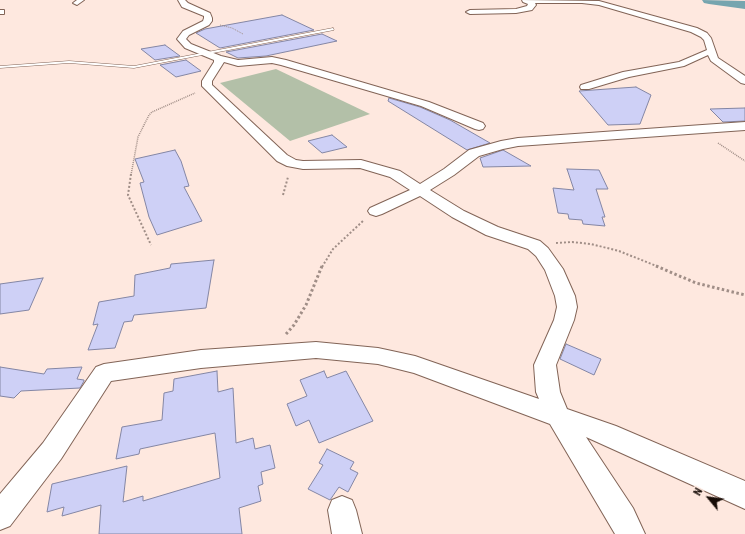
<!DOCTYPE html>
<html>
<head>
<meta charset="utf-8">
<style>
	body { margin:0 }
	#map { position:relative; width:745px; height:534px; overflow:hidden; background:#fee8df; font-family:"Roboto Condensed",sans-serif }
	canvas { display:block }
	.north { position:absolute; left:689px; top:478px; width:40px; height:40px; -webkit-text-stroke:3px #fee8df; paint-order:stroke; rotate:299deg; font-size:11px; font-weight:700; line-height:16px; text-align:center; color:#170c07 }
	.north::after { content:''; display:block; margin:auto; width:14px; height:18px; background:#170c07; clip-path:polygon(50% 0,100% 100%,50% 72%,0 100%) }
</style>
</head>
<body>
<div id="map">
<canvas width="745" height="534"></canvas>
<div class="north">N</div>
</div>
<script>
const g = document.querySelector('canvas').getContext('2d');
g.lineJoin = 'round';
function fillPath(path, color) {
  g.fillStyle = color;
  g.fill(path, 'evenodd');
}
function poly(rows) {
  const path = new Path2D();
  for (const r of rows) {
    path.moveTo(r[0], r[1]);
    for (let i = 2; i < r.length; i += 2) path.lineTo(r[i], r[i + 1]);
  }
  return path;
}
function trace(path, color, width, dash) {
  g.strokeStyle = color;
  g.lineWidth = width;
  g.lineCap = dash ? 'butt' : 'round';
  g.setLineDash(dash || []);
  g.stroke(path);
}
fillPath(poly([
	[276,69,370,114,290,141,220,83]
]), '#b3c0a8');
fillPath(poly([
	[702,0,745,1,745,9,709,4,704,3,702,0]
]), '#76a5af');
const building = poly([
	[282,15,314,30,220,48,196,33,205,29,282,15],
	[322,34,337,41,266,56,238,58,226,52,322,34],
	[165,45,180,56,155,60,141,49,165,45],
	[186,60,201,71,176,77,160,65,186,60],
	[636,87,651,95,640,124,608,125,579,91,636,87],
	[389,98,420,107,450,120,490,143,467,150,388,101,389,98],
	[745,108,745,121,723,122,710,109,745,108],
	[332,135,347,147,322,153,308,141,332,135],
	[175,150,181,161,189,186,184,187,202,221,157,235,149,217,140,183,144,182,135,159,175,150],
	[503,150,531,166,483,167,480,158,503,150],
	[567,169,599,170,608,189,596,189,605,217,602,217,605,226,583,224,582,220,569,219,568,214,558,213,553,188,574,190,567,169],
	[214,260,206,308,134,315,132,321,124,322,115,348,88,350,98,324,93,325,99,302,134,296,135,275,170,268,171,264,214,260],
	[43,278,29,310,0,314,0,284,43,278],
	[566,344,601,359,594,375,560,359,566,344],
	[0,367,44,374,47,369,82,367,77,379,84,380,84,381,80,388,21,391,14,398,0,396,0,367],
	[217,371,218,392,233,388,236,443,253,438,255,449,270,445,275,468,261,472,263,484,258,486,261,501,239,508,242,534,99,534,101,505,62,516,64,507,47,512,52,484,127,466,123,502,143,496,143,501,220,478,215,433,140,449,139,454,116,459,122,427,162,420,164,393,173,391,174,379,217,371],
	[324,371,327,378,346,371,373,421,319,443,309,420,296,426,287,404,307,396,300,380,324,371],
	[327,449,354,462,350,469,358,473,348,492,339,487,330,500,308,489,323,465,319,463,327,449]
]);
fillPath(building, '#ced0f6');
trace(building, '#8486a4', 1);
const lane = poly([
	[333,28,334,30,134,68,69,63,0,68,0,66,69,61,134,66,333,28]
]);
const street = poly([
	[77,0,84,0,77,5,73,3,77,0],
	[178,0,185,0,188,3,210,13,212,18,212,21,209,25,189,35,186,39,191,44,221,56,238,60,272,57,286,60,429,102,483,123,485,126,483,129,479,130,475,129,421,106,281,65,272,63,238,66,224,62,212,81,212,85,287,155,296,160,303,161,361,160,400,171,420,184,444,169,469,150,501,141,518,138,745,122,745,130,518,146,503,149,479,156,454,175,430,190,464,211,498,227,540,241,548,248,563,269,575,296,577,307,574,320,556,365,560,392,567,409,616,426,745,481,745,509,586,437,633,508,645,534,615,534,550,424,414,373,378,364,316,358,201,368,111,381,61,459,10,526,0,530,0,494,43,443,96,367,104,364,201,350,316,342,378,348,415,356,539,399,536,392,534,365,554,320,557,307,555,296,545,270,536,256,528,249,486,235,452,217,420,196,382,214,376,216,370,214,368,211,370,208,410,190,390,177,360,168,303,169,287,166,277,161,202,86,202,81,214,62,214,60,185,48,177,39,183,31,203,21,204,18,204,16,182,7,178,0],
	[522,0,599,1,697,28,707,33,711,38,718,58,745,76,745,84,741,83,711,61,708,55,684,66,629,77,589,89,581,89,580,87,581,85,623,72,679,62,707,50,704,40,701,37,691,32,599,5,582,3,535,3,536,5,532,10,516,13,470,14,466,12,470,10,516,9,527,6,528,4,523,2,522,0],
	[0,10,4,10,4,14,0,14,0,10],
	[342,496,352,500,356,510,362,534,332,534,328,510,332,500,342,496]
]);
trace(lane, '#826457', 1);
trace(street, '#826457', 2);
trace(poly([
	[220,25,232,28,243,34]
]), '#a08e87', 1, [1, 1]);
trace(poly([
	[718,143,745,161],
	[131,175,138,137,149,115,152,112,195,93]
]), '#a08e87', 1.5, [1, 1]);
trace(poly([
	[131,174,128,195,151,245],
	[283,195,288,177],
	[556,243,572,242,591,244,619,251,659,267],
	[322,267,333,249,363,221]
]), '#a08e87', 2, [2, 2]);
trace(poly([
	[656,266,696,283,745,295],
	[286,334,294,325,306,305,322,266]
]), '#a08e87', 3, [2.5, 2.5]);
fillPath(lane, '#fff');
fillPath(street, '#fff');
</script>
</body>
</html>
